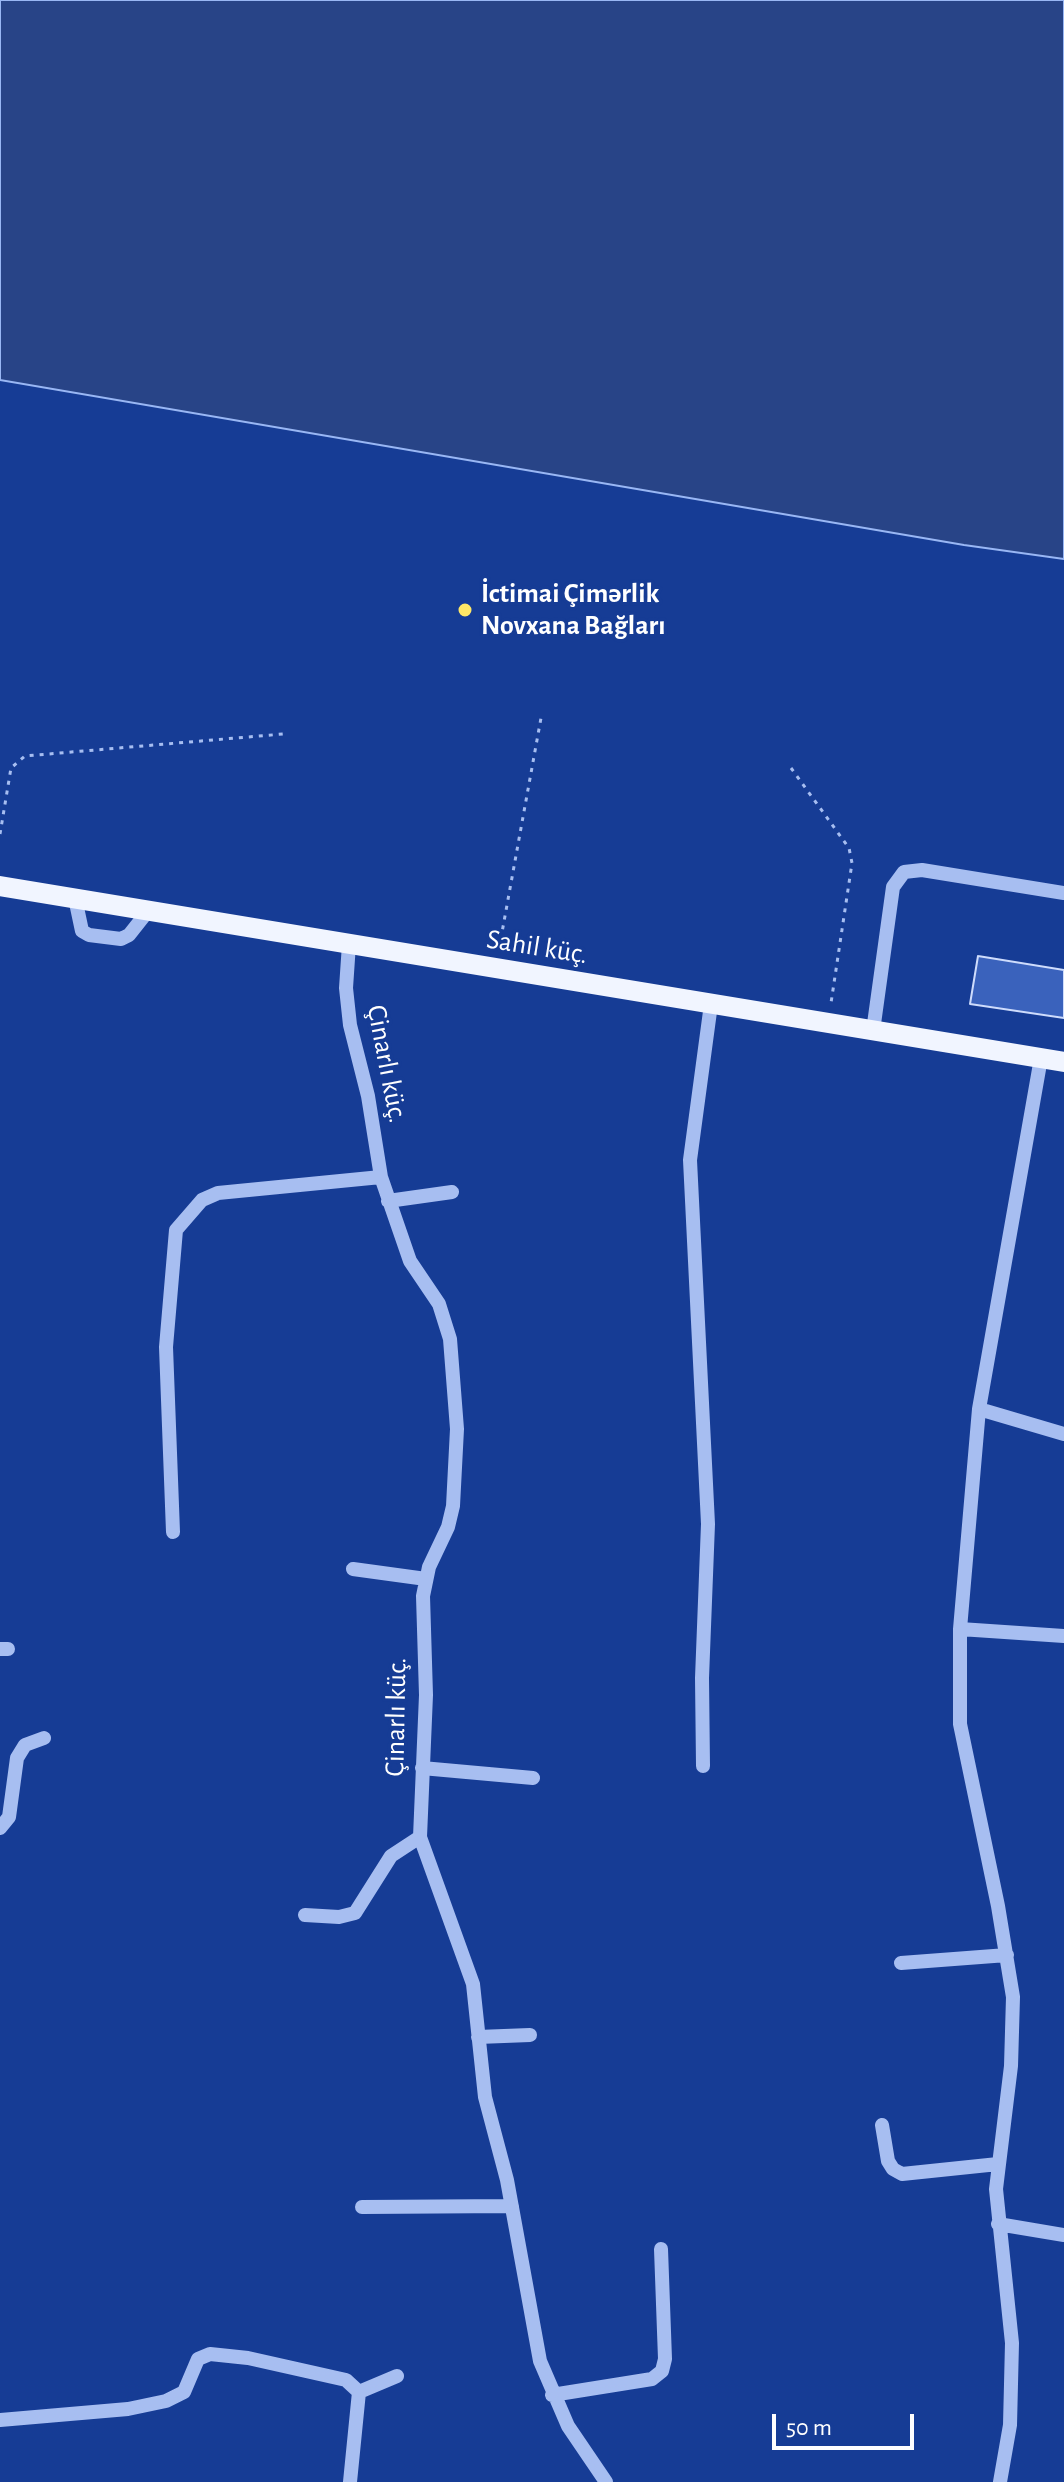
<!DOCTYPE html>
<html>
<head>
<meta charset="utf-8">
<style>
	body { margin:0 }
	#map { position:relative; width:1064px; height:2482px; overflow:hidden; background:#163c95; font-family:"Alegreya Sans",sans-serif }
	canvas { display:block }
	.scale { position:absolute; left:772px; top:2414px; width:142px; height:36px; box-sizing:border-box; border:4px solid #fff; border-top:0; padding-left:10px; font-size:24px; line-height:28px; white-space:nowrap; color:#fff; -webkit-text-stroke:6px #163c95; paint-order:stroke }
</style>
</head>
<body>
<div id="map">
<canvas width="1064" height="2482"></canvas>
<div class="scale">50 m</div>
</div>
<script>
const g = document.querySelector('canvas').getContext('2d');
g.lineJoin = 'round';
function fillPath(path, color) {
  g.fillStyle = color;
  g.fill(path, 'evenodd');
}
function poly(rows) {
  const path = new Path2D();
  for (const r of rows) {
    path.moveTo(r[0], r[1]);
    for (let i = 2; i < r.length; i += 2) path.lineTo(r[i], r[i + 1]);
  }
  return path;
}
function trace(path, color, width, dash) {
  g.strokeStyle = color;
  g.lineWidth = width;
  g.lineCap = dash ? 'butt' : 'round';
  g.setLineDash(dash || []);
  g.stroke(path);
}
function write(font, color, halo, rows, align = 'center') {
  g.font = font + ' "Alegreya Sans",sans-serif';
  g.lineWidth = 7;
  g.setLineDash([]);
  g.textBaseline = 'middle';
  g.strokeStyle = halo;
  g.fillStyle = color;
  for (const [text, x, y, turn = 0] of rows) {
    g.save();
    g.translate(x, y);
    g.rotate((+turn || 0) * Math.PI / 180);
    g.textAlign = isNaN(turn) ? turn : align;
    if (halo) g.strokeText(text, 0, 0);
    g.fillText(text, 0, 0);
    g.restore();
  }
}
const water = poly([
	[0,0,1064,0,1064,559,964,545,0,380,0,0]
]);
fillPath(water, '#284487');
trace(water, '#99b7f4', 2);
const building = poly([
	[978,956,1064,970,1064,1018,970,1004,978,956]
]);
fillPath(building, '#3a62bc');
trace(building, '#cedcfc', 2);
trace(poly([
	[791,768,849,848,852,863,831,1003],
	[0,834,11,768,25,756,283,734],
	[499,949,541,718]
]), '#a7bef1', 3, [4, 6]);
trace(poly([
	[75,898,82,931,89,935,121,939,129,935,148,911],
	[349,944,346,988,350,1025,368,1096,381,1177,410,1261,439,1304,450,1339,457,1429,453,1506,448,1527,429,1567,423,1596,426,1695,420,1837,473,1984,485,2097,507,2180,540,2361,568,2426,606,2482],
	[873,1031,893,887,904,872,922,870,1064,893],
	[388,1201,452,1192],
	[979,1409,1064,1434],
	[173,1532,166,1347,176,1230,202,1200,218,1193,381,1177],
	[353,1569,426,1579],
	[960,1629,1064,1636],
	[0,1649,8,1649],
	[703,1766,702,1678,708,1524,690,1160,711,1004],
	[422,1768,533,1778],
	[0,1828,9,1817,17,1758,25,1745,44,1738],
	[305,1915,339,1917,355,1913,391,1856,420,1837],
	[901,1963,1007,1955],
	[478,2037,530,2035],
	[882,2125,888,2161,893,2169,902,2174,998,2164],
	[362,2207,512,2206],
	[998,2224,1064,2235],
	[359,2392,397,2376],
	[552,2395,652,2379,662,2371,665,2359,661,2249],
	[0,2420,128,2409,166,2401,184,2392,198,2359,210,2354,248,2358,346,2380,359,2392,350,2482],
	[1000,2482,1010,2425,1012,2343,996,2189,1011,2066,1013,1997,998,1906,960,1724,960,1629,979,1409,1041,1058]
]), '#a7bef1', 14);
trace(poly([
	[0,886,1064,1062]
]), '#f1f5ff', 20);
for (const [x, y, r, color] of [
	[465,610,8,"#ffe867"]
]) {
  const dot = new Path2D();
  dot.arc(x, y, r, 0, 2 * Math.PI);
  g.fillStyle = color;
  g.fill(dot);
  trace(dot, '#163c95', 3);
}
write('bold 28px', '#fff', '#163c95', [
	["İctimai Çimərlik",481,594],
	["Novxana Bağları",481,626]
], 'left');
write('28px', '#fff', '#163c95', [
	["Sahil küç.",537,947,9],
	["Çinarlı küç.",387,1064,79],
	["Çinarlı küç.",396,1717,-89]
]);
</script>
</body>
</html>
